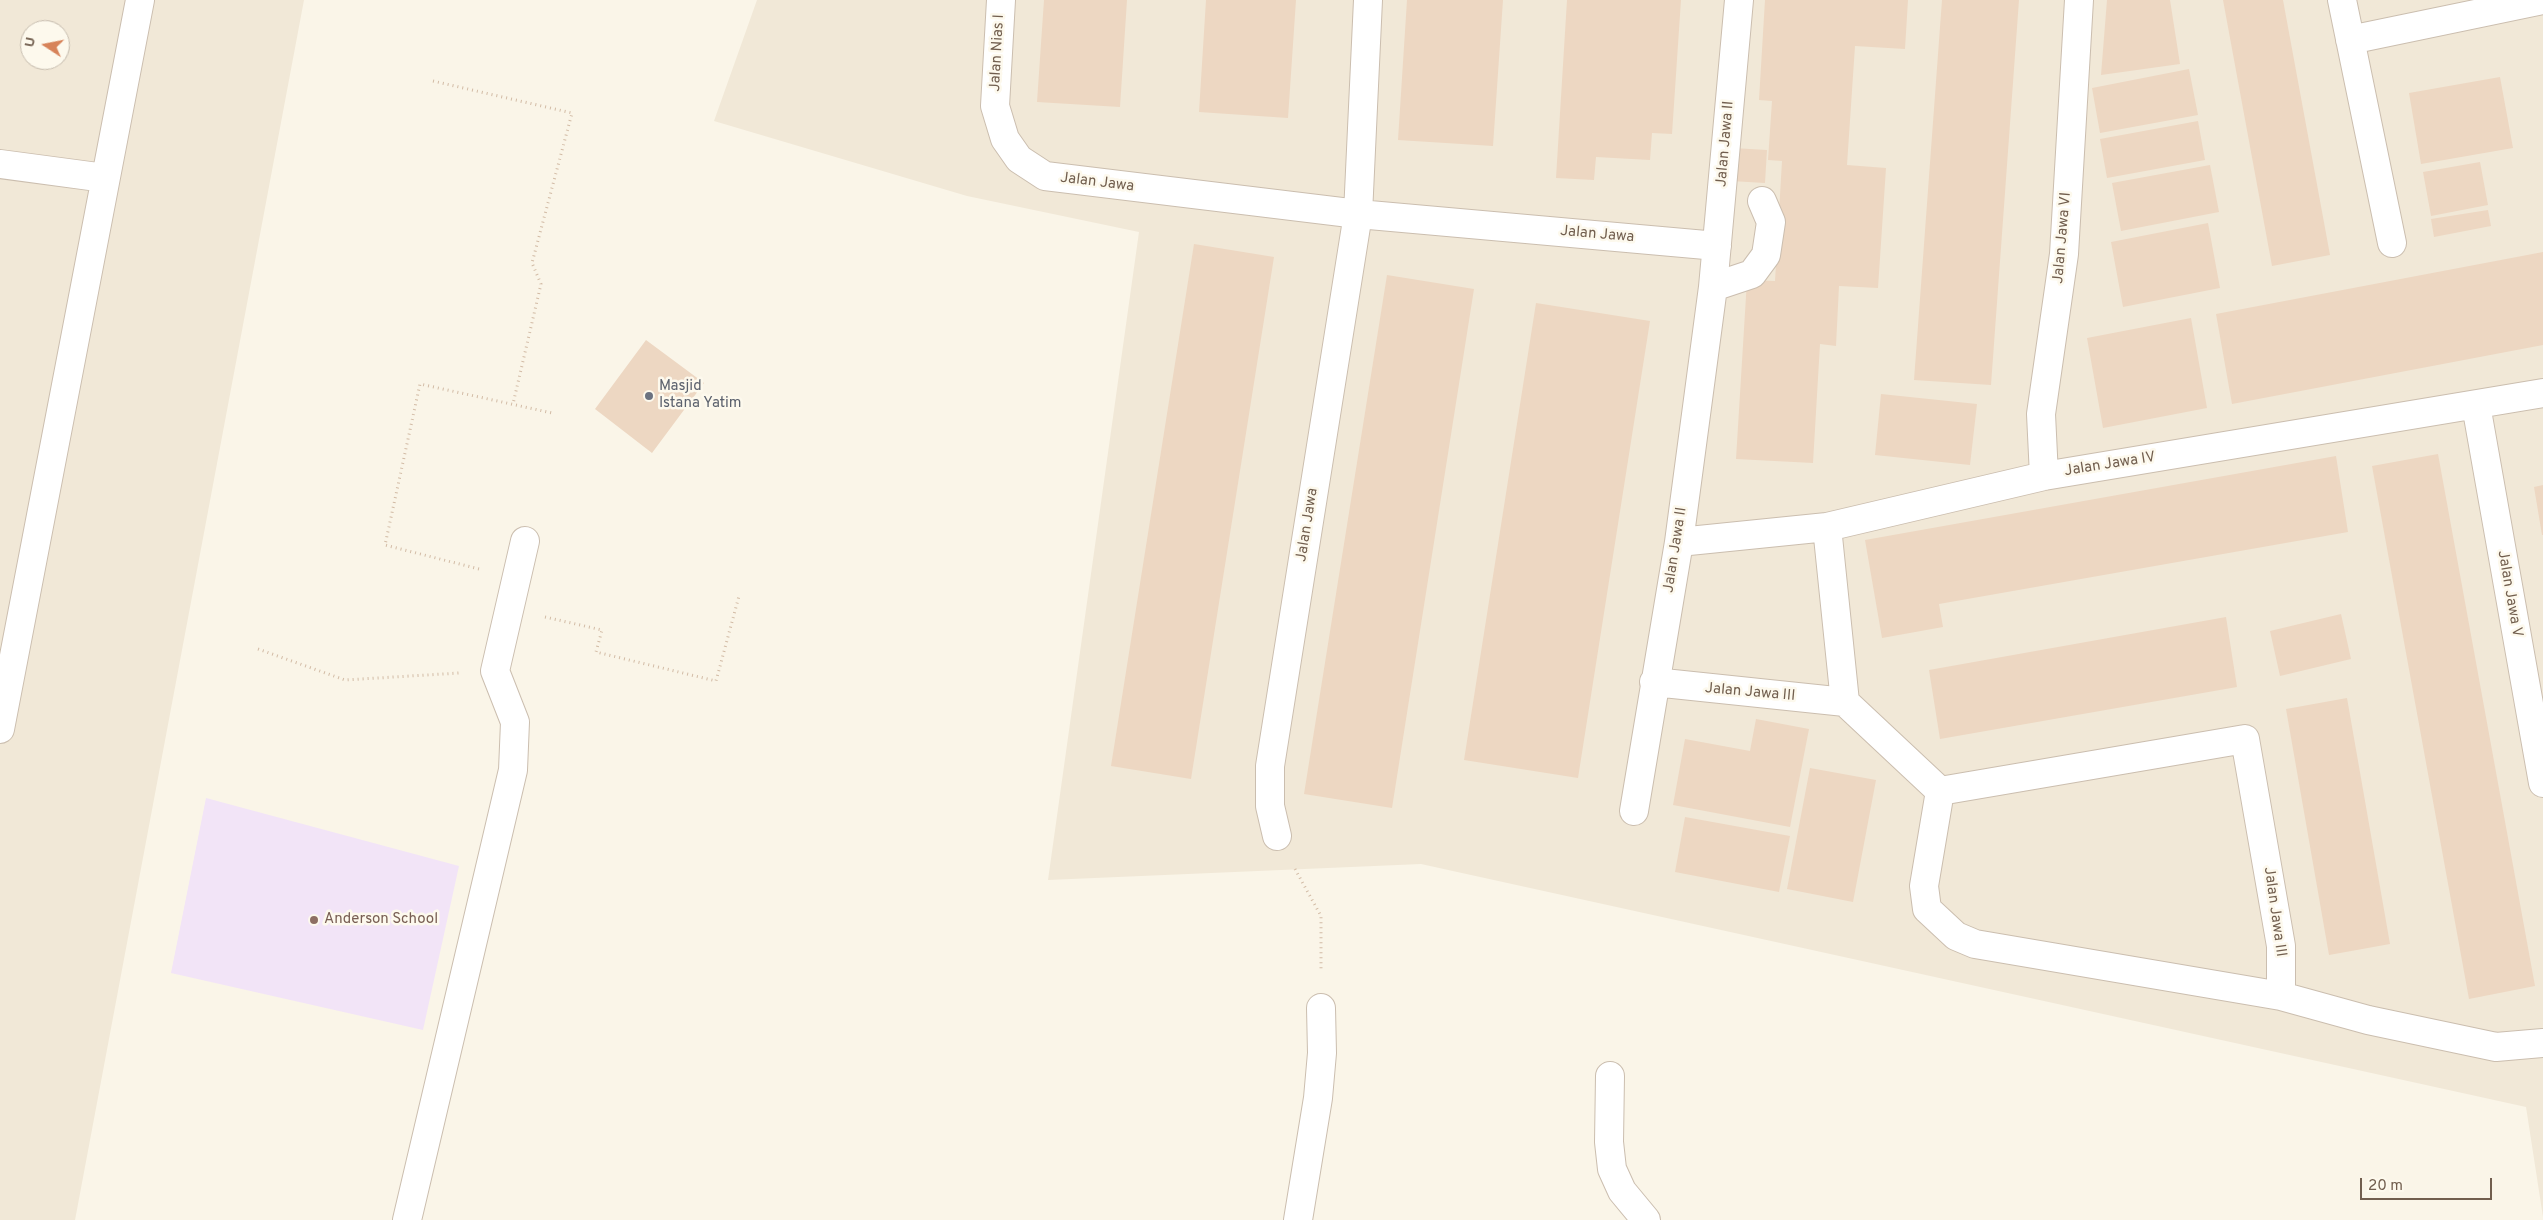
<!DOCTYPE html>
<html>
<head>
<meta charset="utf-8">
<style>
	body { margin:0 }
	#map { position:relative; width:2543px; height:1220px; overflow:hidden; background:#faf5e8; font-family:Overpass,sans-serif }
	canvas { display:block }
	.north { position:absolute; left:20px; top:20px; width:50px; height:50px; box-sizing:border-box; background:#fdf9ed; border:1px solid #c5bbad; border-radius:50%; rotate:281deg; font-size:14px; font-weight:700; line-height:20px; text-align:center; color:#715e4e }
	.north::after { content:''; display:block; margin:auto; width:18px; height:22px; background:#d78359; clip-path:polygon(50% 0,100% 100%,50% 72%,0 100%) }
	.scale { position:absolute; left:2360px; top:1178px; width:132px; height:22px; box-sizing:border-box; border:2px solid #715e4e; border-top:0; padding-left:6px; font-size:15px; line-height:18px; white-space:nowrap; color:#715e4e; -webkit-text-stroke:4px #fdf9ed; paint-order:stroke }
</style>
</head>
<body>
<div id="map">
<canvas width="2543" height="1220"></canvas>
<div class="north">U</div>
<div class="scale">20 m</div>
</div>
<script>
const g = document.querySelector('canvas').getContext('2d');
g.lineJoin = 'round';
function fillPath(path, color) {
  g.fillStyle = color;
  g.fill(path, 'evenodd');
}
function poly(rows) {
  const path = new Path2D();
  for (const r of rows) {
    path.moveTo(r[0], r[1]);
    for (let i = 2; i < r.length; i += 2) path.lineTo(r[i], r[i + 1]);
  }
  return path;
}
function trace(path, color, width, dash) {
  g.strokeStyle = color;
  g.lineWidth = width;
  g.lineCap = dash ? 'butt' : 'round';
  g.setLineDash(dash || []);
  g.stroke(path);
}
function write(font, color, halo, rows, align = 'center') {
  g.font = font + ' Overpass,sans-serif';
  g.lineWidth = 5;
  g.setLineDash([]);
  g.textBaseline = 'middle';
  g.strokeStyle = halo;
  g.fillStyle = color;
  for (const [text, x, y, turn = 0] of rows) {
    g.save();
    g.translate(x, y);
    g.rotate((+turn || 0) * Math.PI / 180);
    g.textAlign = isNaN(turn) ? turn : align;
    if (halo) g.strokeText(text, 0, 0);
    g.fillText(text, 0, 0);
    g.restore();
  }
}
fillPath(poly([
	[0,0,304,0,75,1220,0,1220],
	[30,30,60,30,60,60,30,60],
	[757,0,2543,0,2543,1217,2526,1107,1421,864,1048,880,1139,232,967,196,714,121]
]), '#f1e8d7');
fillPath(poly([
	[206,798,459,866,423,1030,171,973]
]), '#f2e4f7');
fillPath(poly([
	[1044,0,1127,0,1120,107,1037,102],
	[1206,0,1296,0,1288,118,1199,112],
	[1407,0,1503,0,1493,146,1398,140],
	[1567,0,1681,0,1672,134,1652,133,1650,160,1596,157,1594,180,1556,178],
	[1765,0,1908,0,1905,49,1855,46,1847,165,1886,168,1878,288,1839,286,1836,346,1820,344,1813,463,1736,459,1747,280,1775,281,1782,161,1768,160,1772,101,1759,100],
	[1942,0,2019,0,1991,385,1914,380],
	[2107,0,2170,0,2180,64,2101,75],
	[2223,0,2283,0,2330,255,2272,266],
	[2189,69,2198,115,2100,133,2092,88],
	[2500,77,2513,148,2421,164,2409,93],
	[2198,121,2205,160,2107,178,2100,139],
	[1733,148,1767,150,1765,183,1731,181],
	[2480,162,2488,205,2431,216,2423,172],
	[2210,165,2219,212,2121,231,2112,183],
	[2488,210,2491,226,2434,237,2431,219],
	[2208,223,2220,288,2123,307,2111,242],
	[1194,244,1274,257,1191,779,1111,766],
	[2543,252,2543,345,2232,404,2216,314],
	[1387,275,1474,289,1392,808,1304,794],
	[1536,303,1650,321,1578,778,1464,760],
	[2191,318,2207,408,2103,428,2087,338],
	[646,340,704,383,652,453,595,409],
	[1881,394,1977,404,1970,465,1875,455],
	[2438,454,2535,986,2469,999,2372,466],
	[2336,456,2348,532,1939,604,1943,627,1882,638,1865,540],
	[2543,485,2543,535,2542,535,2534,487],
	[2341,614,2351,659,2280,676,2270,631],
	[2226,617,2237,687,1940,739,1929,670],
	[2347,698,2390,944,2329,955,2286,709],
	[1756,719,1809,729,1790,827,1673,805,1685,739,1750,751],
	[1810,768,1876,780,1853,902,1787,889],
	[1685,817,1790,836,1779,892,1675,872]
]), '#edd7c2');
const minor = poly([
	[1001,0,995,106,1005,139,1019,159,1045,176,1358,214,1717,246],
	[2342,0,2392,243],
	[2350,40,2543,0],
	[0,164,105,178],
	[1713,287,1752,274,1766,255,1771,222,1762,201],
	[2476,405,2543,783],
	[2044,476,2041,414,2064,254,2079,0],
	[1679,542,1827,527,2044,476,2543,393],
	[1654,682,1845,702,1827,527],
	[1845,702,1940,791],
	[0,729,140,0],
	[2245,739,2281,946,2281,996,1975,944,1956,936,1927,909,1924,886,1940,791,2245,739],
	[1634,811,1679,542,1713,287,1739,0],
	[1277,836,1270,806,1270,766,1358,214,1368,0],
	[2281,996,2368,1020,2496,1047,2543,1043],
	[1610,1076,1609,1142,1612,1169,1622,1191,1646,1220],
	[407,1220,513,770,515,722,495,671,525,541],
	[1298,1220,1318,1098,1322,1053,1321,1008]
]);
trace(minor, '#cbbeaf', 30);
trace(poly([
	[433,81,572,113,532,263,541,284,513,404],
	[479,569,385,545,420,384,552,413],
	[545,617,602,630,596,652,716,681,739,596],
	[258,649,345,680,459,673],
	[1295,869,1321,916,1321,971]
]), '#d2bba5', 3, [1, 4]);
trace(minor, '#fff', 28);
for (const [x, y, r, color] of [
	[649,396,5,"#6b7280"],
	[314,920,5,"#8d6e63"]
]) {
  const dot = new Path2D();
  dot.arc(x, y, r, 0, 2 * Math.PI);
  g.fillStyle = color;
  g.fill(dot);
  trace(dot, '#fdf9ed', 2);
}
write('15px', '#715e4e', '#fdf9ed', [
	["Jalan Nias I",998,53,-87],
	["Jalan Jawa II",1726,144,-85],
	["Jalan Jawa",1097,183,7],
	["Jalan Jawa",1597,235,5],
	["Jalan Jawa VI",2063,238,-85],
	["Jalan Jawa IV",2110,465,-9],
	["Jalan Jawa",1308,525,-81],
	["Jalan Jawa II",1676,550,-81],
	["Jalan Jawa V",2509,594,80],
	["Jalan Jawa III",1750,693,5],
	["Jalan Jawa III",2274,912,82]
]);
write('15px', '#5b616d', '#fdf9ed', [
	["Masjid",659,387],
	["Istana Yatim",659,404]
], 'left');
write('15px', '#785e54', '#fdf9ed', [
	["Anderson School",324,920]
], 'left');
</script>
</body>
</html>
